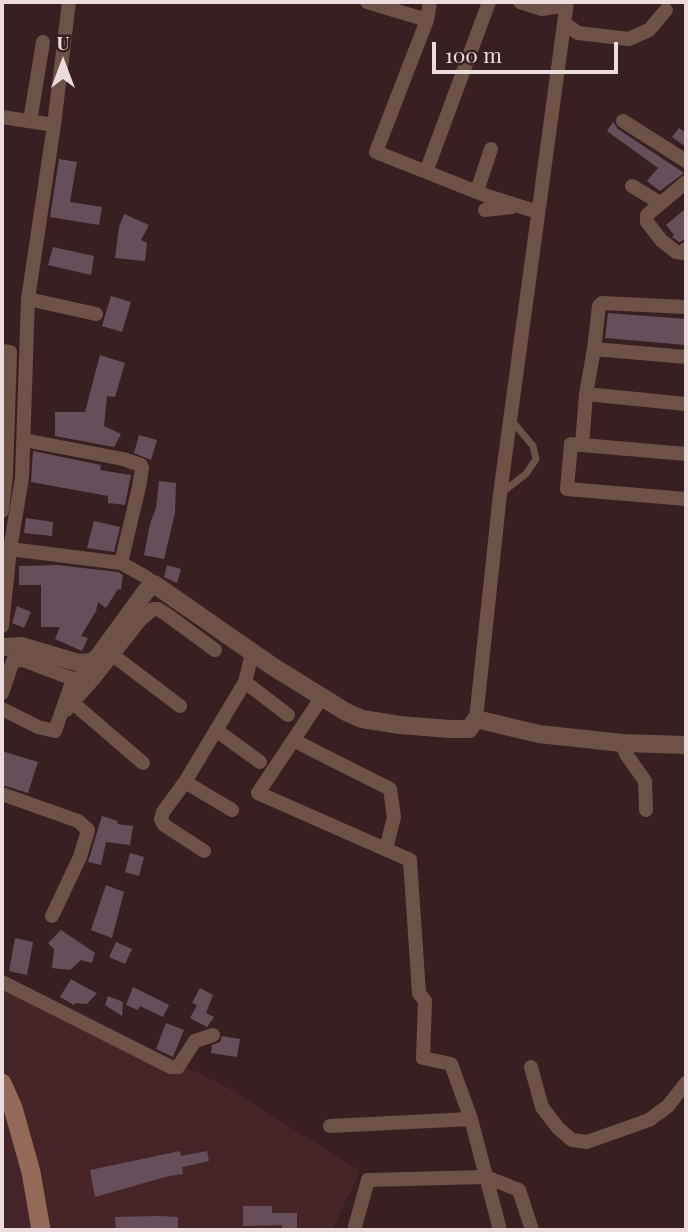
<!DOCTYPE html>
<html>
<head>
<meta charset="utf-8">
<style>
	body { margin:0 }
	#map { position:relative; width:688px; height:1232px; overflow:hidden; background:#382022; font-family:"Playfair Display",serif }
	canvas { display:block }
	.frame { position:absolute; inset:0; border:4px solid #eddcdd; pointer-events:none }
	.north { position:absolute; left:28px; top:28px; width:70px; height:70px; -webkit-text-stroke:5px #382022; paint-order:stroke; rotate:0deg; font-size:19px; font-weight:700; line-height:28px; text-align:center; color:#eddcdd }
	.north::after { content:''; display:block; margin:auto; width:24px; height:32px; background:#eddcdd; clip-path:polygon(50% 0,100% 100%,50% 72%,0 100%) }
	.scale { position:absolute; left:432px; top:42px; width:186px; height:32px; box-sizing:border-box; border:4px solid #eddcdd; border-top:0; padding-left:9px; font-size:21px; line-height:24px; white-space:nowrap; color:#eddcdd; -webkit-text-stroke:5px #382022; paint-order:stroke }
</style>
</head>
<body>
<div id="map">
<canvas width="688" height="1232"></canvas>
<div class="frame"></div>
<div class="north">U</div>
<div class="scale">100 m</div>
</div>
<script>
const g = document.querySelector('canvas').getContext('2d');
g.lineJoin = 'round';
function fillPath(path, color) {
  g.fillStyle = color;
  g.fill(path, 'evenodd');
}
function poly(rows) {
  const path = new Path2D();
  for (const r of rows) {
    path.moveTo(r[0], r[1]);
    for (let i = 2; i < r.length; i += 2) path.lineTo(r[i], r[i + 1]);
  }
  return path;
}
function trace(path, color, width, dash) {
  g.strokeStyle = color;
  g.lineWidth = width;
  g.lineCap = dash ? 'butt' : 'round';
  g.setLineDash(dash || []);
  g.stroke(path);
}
fillPath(poly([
	[10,979,228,1088,360,1171,332,1230,2,1230,2,993]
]), '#452528');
fillPath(poly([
	[613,122,618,129,684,173,660,191,647,181,658,168,607,131],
	[679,128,686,133,686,147,672,137],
	[59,159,77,162,70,202,102,207,99,225,50,217],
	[686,208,686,239,679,242,672,237,674,235,666,225],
	[124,214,149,225,141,240,147,243,145,261,115,258,119,227],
	[53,247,94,256,91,275,48,265],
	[111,296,131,302,122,332,102,326],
	[608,313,686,319,686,345,605,338],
	[100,355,125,363,115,397,107,396,104,426,121,434,114,447,55,436,55,412,85,412],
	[139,435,157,440,151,460,134,453],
	[33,451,101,465,100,470,131,475,125,505,108,503,108,496,31,482],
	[159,481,176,483,175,513,164,559,144,555,150,524,156,508],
	[26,518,53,522,52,536,24,533],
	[94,521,120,527,114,552,87,548],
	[58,565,118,572,123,575,121,590,118,589,106,608,98,602,96,611,81,636,88,638,82,651,55,639,60,627,41,627,41,585,19,585,19,566],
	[167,565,181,569,177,583,164,577],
	[17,606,31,612,24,628,12,623],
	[2,751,38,762,28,793,2,785],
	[102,816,118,821,117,824,133,826,130,845,106,842,101,865,88,862],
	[130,853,144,857,139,876,125,872],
	[106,885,124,892,112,938,91,930],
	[61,930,95,953,92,963,81,960,70,970,52,968,54,949,48,943],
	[15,938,33,942,27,975,9,971],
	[116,942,132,949,125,964,109,957],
	[71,979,85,987,97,993,87,1004,75,1003,74,1005,60,997],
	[133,987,169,1005,163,1017,140,1006,138,1010,126,1005],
	[200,988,213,995,206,1013,214,1017,207,1027,190,1018,197,1005,192,1003],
	[108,996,123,1002,122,1016,105,1005],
	[166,1023,184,1030,173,1057,156,1049],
	[222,1036,240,1039,237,1057,211,1053,212,1045,220,1042],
	[180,1151,181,1156,207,1151,209,1161,182,1167,183,1174,169,1176,95,1197,90,1170],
	[243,1206,272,1206,272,1213,297,1213,297,1230,282,1230,282,1225,243,1226],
	[159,1216,178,1217,178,1230,116,1230,115,1217]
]), '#674e5b');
trace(poly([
	[500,494,526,474,536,459,533,446,512,421]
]), '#6e5247', 7);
trace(poly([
	[367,2,427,20],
	[430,2,427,20,376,152,487,196,538,212],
	[520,2,542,9,566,5],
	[564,23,578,33,629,39,649,30,666,10],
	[2,117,54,125],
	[30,121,43,42],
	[623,121,686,161],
	[426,172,489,2],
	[686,182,647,215,647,222,661,240,676,252,681,253,686,249],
	[632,186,660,203],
	[477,191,491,149],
	[485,210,512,207],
	[28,299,96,314],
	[686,307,602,303,599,306,594,349,686,357],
	[594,349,586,394,582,445,571,444,567,489,686,499],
	[2,351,10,352,6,475,2,511],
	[586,394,686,404],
	[24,440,123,459,141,465,142,468,139,487,121,563],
	[582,445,686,454],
	[10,549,121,563,146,577,154,584],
	[2,626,10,549,22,478,28,299,54,125,69,2],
	[114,656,180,706],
	[245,682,288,715],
	[2,693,13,661,23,660,73,679,96,676,141,619,153,609,158,609,166,614,215,650],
	[322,697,258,793,410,860,419,993,425,1001,423,1058,451,1064,471,1119,500,1230],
	[73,703,143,763],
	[2,709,38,727,55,731,73,679],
	[66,710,96,676],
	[476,719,500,494,567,2],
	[216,730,260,762],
	[293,740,390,789,394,817,386,849],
	[622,743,626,754,645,781,646,810],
	[185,782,232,810],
	[2,794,78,821,88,830,80,857,52,916],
	[204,851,164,825,161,819,163,812,185,782,245,682,252,654],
	[2,982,171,1067,178,1067,195,1041,213,1035],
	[531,1067,542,1107,558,1128,572,1140,587,1142,649,1120,668,1106,686,1083],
	[330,1126,471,1119],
	[354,1230,368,1180,486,1177,519,1190,532,1230]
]), '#6e5247', 14);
trace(poly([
	[2,647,22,646,79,663,92,662,98,657,146,591,154,584,272,666,346,712,362,719,400,725,450,729,469,729,476,719,539,734,622,743,686,745]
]), '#6e5247', 18);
trace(poly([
	[2,1083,13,1108,31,1172,41,1230]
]), '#946958', 19);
</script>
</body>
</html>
